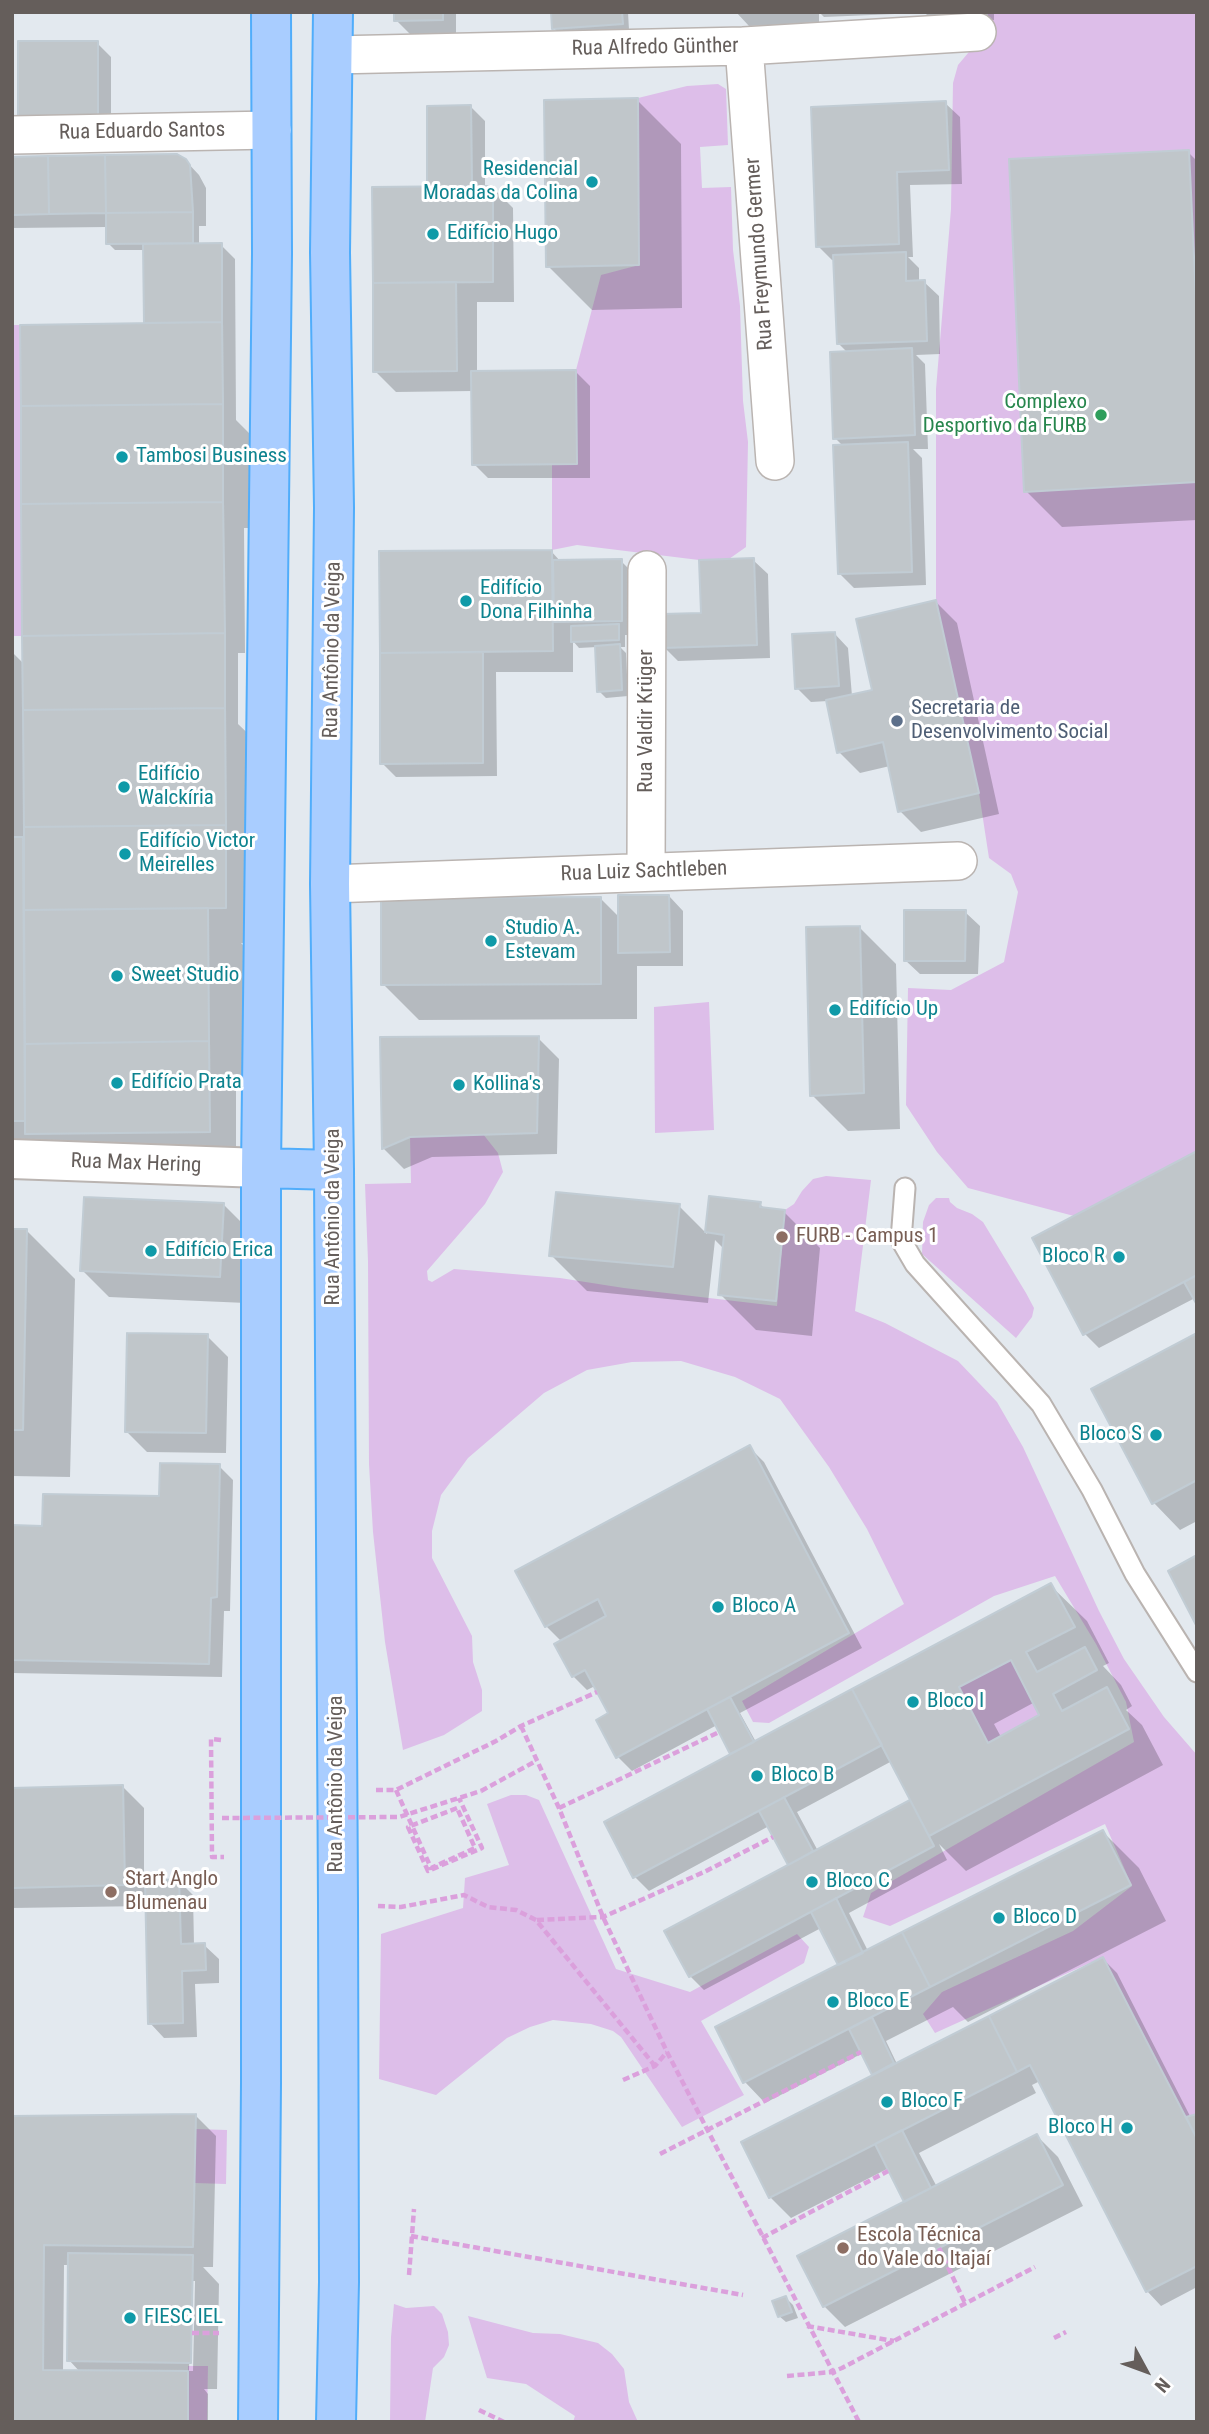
<!DOCTYPE html>
<html>
<head>
<meta charset="utf-8">
<style>
	body { margin:0 }
	#map { position:relative; width:1209px; height:2434px; overflow:hidden; background:#e3e9ef; font-family:"Roboto Condensed",sans-serif }
	canvas { display:block }
	.frame { position:absolute; inset:0; border:14px solid #655e5b; pointer-events:none }
	.north { position:absolute; left:1111px; top:2336px; width:70px; height:70px; -webkit-text-stroke:5px #fff; paint-order:stroke; rotate:131deg; font-size:19px; font-weight:700; line-height:28px; text-align:center; color:#655e5b }
	.north::after { content:''; display:block; margin:auto; width:24px; height:32px; background:#655e5b; clip-path:polygon(50% 0,100% 100%,50% 72%,0 100%) }
</style>
</head>
<body>
<div id="map">
<canvas width="1209" height="2434"></canvas>
<div class="frame"></div>
<div class="north">N</div>
</div>
<script>
const g = document.querySelector('canvas').getContext('2d');
g.lineJoin = 'round';
function fillPath(path, color) {
  g.fillStyle = color;
  g.fill(path, 'evenodd');
}
function poly(rows) {
  const path = new Path2D();
  for (const r of rows) {
    path.moveTo(r[0], r[1]);
    for (let i = 2; i < r.length; i += 2) path.lineTo(r[i], r[i + 1]);
  }
  return path;
}
function trace(path, color, width, dash) {
  g.strokeStyle = color;
  g.lineWidth = width;
  g.lineCap = dash ? 'butt' : 'round';
  g.setLineDash(dash || []);
  g.stroke(path);
}
function write(font, color, halo, rows, align = 'center') {
  g.font = font + ' "Roboto Condensed",sans-serif';
  g.lineWidth = 6;
  g.setLineDash([]);
  g.textBaseline = 'middle';
  g.strokeStyle = halo;
  g.fillStyle = color;
  for (const [text, x, y, turn = 0] of rows) {
    g.save();
    g.translate(x, y);
    g.rotate((+turn || 0) * Math.PI / 180);
    g.textAlign = isNaN(turn) ? turn : align;
    if (halo) g.strokeText(text, 0, 0);
    g.fillText(text, 0, 0);
    g.restore();
  }
}
fillPath(poly([
	[989,12,1197,12,1197,1151,1074,1216,968,1188,937,1152,906,1105,908,988,951,990,1004,962,1018,892,1011,874,989,858,979,793,936,600,936,389,951,209,953,83,958,65,974,46],
	[718,84,726,89,728,145,700,147,702,188,731,187,733,250,740,306,743,401,748,442,746,547,729,559,699,560,577,545,552,550,552,464,577,464,576,370,601,275,639,265,638,98,687,86],
	[12,325,20,325,22,636,12,636],
	[709,1002,714,1130,655,1133,654,1007],
	[483,1134,498,1153,503,1172,485,1204,427,1271,428,1280,432,1282,454,1269,560,1278,624,1288,777,1306,785,1210,794,1204,802,1191,813,1179,826,1176,871,1180,855,1311,885,1323,958,1361,997,1402,1023,1447,1099,1611,1124,1659,1164,1717,1197,1755,1197,2114,1186,2117,1103,1957,935,2033,923,2014,942,1992,1073,1931,1132,1886,1105,1824,890,1926,863,1917,871,1893,1134,1742,1126,1702,1096,1644,1055,1576,994,1596,769,1723,753,1722,742,1701,904,1604,867,1529,829,1467,780,1399,735,1377,681,1361,632,1362,587,1370,544,1393,468,1458,441,1495,432,1531,432,1558,472,1636,473,1662,482,1690,482,1711,444,1735,403,1750,385,1642,373,1532,369,1464,368,1261,365,1184,411,1183,410,1137],
	[936,1198,949,1198,950,1202,957,1208,972,1214,983,1222,1026,1293,1034,1308,1032,1317,1016,1338,922,1254,923,1222,929,1205],
	[1011,1660,1039,1715,988,1743,959,1687],
	[511,1795,526,1795,539,1800,616,1969,690,1992,797,1934,809,1947,804,1963,701,2021,744,2095,682,2127,621,2037,613,2031,591,2024,553,2020,530,2027,507,2038,436,2095,379,2079,381,1934,463,1908,465,1878,509,1865,487,1804],
	[195,2129,227,2130,226,2184,194,2183],
	[394,2304,406,2308,434,2306,442,2314,448,2332,449,2345,444,2357,433,2368,425,2422,390,2422,391,2337],
	[468,2316,533,2333,560,2334,598,2343,612,2354,624,2369,629,2402,638,2422,573,2422,575,2416,526,2384,487,2378],
	[188,2366,208,2366,207,2422,188,2422]
]), '#ddbee9');
fillPath(poly([
	[396,12,456,12,456,34,410,34,396,20],
	[553,12,628,12,629,30,560,35,554,28],
	[736,12,819,12,819,23,749,26],
	[819,12,895,12,895,14,824,17],
	[924,12,994,12,994,20,932,20],
	[97,43,111,57,111,130,34,130,20,116],
	[637,100,681,144,682,308,592,310,548,266],
	[945,103,960,117,962,184,910,185,913,257,908,257,919,268,919,282,924,282,939,296,940,354,916,355,925,364,928,449,913,449,922,458,926,585,854,588,839,573,843,446,835,438,848,353,838,343,835,260,832,260,818,246],
	[471,107,485,121,485,188,492,187,513,208,514,302,477,302,477,373,576,372,590,386,590,478,488,478,474,464,473,391,396,392,375,371,429,188],
	[1188,152,1197,161,1197,520,1062,527,1026,491],
	[12,159,185,160,199,175,206,188,206,226,199,226,199,245,221,245,235,259,236,420,249,433,250,528,244,528,245,653,238,653,238,724,260,745,262,943,241,943,251,953,252,1085,236,1085,236,1158,12,1170,12,652,24,664,146,325,145,250,115,250,108,243,108,227,12,228],
	[551,551,561,562,621,561,635,575,636,635,625,635,625,647,620,647,626,653,628,696,606,698,599,691,597,647,579,648,573,641,573,672,496,672,497,776,396,777,382,763,381,553],
	[753,560,768,574,770,658,678,661,664,647,702,615],
	[936,602,957,623,999,814,921,832,900,811,890,766,860,773,839,752,828,701,811,702,797,688,834,633,848,648,852,696,874,691],
	[669,896,683,911,683,966,637,966,637,1019,419,1020,383,984,601,899,620,918],
	[965,912,980,926,978,974,920,974,905,960],
	[860,928,896,964,900,1129,848,1131,812,1095],
	[538,1038,559,1059,557,1154,432,1157,404,1169,384,1149,382,1039],
	[1197,1153,1197,1302,1195,1298,1099,1348,1085,1334,1035,1238],
	[711,1198,760,1204,766,1210,784,1212,820,1248,812,1336,756,1330,720,1294,725,1250,715,1240,708,1303,587,1291,551,1255,679,1206,707,1234],
	[223,1204,250,1231,246,1303,109,1297,82,1270],
	[12,1230,27,1231,75,1279,70,1477,12,1476],
	[1197,1335,1197,1521,1180,1530,1154,1503],
	[207,1336,228,1357,226,1453,147,1452,126,1431],
	[750,1448,764,1462,862,1648,740,1713,756,1742,1051,1586,1087,1621,1109,1663,1103,1666,1121,1685,1132,1706,1126,1710,1142,1725,1163,1765,966,1871,939,1844,947,1860,849,1913,868,1951,1103,1832,1139,1868,1166,1921,968,2022,953,2007,886,2041,897,2064,1103,1959,1117,1973,1191,2118,1197,2116,1197,2287,1161,2306,1147,2291,1040,2081,1032,2085,1036,2093,919,2153,937,2187,1037,2136,1058,2157,1083,2206,845,2327,824,2306,907,2203,889,2168,791,2218,770,2197,875,2075,863,2053,765,2103,745,2082,840,1966,821,1928,704,1990,690,1976,790,1866,769,1826,649,1891,635,1877,733,1755,717,1725,632,1771,618,1757,610,1714,595,1686,587,1690,573,1676,562,1642,546,1626],
	[1035,1702,1042,1716,1001,1737,994,1724],
	[892,1761,915,1808,909,1802,818,1851,797,1812],
	[219,1466,233,1480,230,1611,224,1611,222,1677,12,1673,12,1527,44,1528,161,1498],
	[123,1787,144,1808,144,1883,179,1881,193,1895,194,1945,204,1945,219,1959,219,1983,195,1984,197,2037,164,2038,150,2023,147,1906,12,1908,12,1789],
	[195,2115,216,2136,213,2267,203,2267,219,2284,217,2389,204,2389,208,2394,208,2422,12,2422,12,2117],
	[64,2265,70,2265,69,2360,80,2372,63,2372],
	[191,2281,195,2281,193,2371,189,2371],
	[786,2298,793,2305,798,2318,786,2322,779,2316]
]), '#0003');
const building = poly([
	[394,12,443,12,443,20,394,21,394,12],
	[551,12,622,12,623,24,552,29,551,12],
	[18,41,98,41,98,116,18,116,18,41],
	[638,98,639,265,546,267,544,100,638,98],
	[946,101,949,170,897,172,899,244,816,247,811,107,946,101],
	[471,105,472,186,427,187,427,106,471,105],
	[1189,150,1197,320,1197,482,1024,492,1009,159,1189,150],
	[177,154,186,159,190,165,193,212,106,213,105,155,177,154],
	[105,155,106,213,49,214,48,156,105,155],
	[48,156,49,214,12,215,12,157,48,156],
	[472,186,493,186,493,282,373,283,372,187,472,186],
	[193,212,193,243,106,244,106,213,193,212],
	[222,243,222,322,144,323,143,244,222,243],
	[906,252,906,281,925,280,927,341,837,344,833,255,906,252],
	[456,282,457,371,373,372,373,283,456,282],
	[222,322,223,404,21,406,20,325,222,322],
	[912,348,915,435,833,439,830,352,912,348],
	[576,370,577,464,472,465,471,371,576,370],
	[223,404,223,502,21,504,21,406,223,404],
	[908,442,912,572,838,574,833,445,908,442],
	[223,502,225,633,22,636,21,504,223,502],
	[552,550,553,651,380,653,379,551,552,550],
	[754,558,757,645,662,648,662,614,701,613,699,560,754,558],
	[622,559,622,621,554,622,553,560,622,559],
	[936,600,979,793,898,812,883,742,837,753,826,700,872,690,856,619,936,600],
	[619,624,619,640,571,642,571,626,619,624],
	[835,632,839,686,795,689,792,634,835,632],
	[225,633,225,708,23,710,22,636,225,633],
	[620,644,622,690,597,692,595,646,620,644],
	[483,652,483,763,380,764,380,653,483,652],
	[225,708,226,825,24,827,23,710,225,708],
	[226,825,226,908,24,910,24,827,226,825],
	[12,837,23,837,25,1121,12,1121,12,837],
	[618,895,669,895,670,952,618,953,618,895],
	[601,897,601,984,381,985,381,898,601,897],
	[208,908,209,1041,25,1044,24,910,208,908],
	[904,910,966,910,965,961,904,961,904,910],
	[860,926,864,1093,810,1096,806,927,860,926],
	[539,1036,537,1133,410,1137,382,1149,380,1037,539,1036],
	[209,1041,210,1132,25,1134,25,1044,209,1041],
	[1197,1151,1197,1275,1083,1335,1032,1238,1197,1151],
	[556,1192,680,1204,673,1267,549,1256,556,1192],
	[709,1196,761,1202,760,1207,785,1210,776,1301,718,1295,724,1235,705,1232,709,1196],
	[84,1197,224,1203,220,1277,80,1271,84,1197],
	[12,1229,27,1229,23,1430,12,1430,12,1229],
	[1197,1275,1197,1305,1184,1282,1197,1275],
	[127,1333,208,1334,206,1433,125,1432,127,1333],
	[1197,1333,1197,1480,1152,1504,1091,1389,1197,1333],
	[750,1445,849,1633,616,1758,596,1720,608,1713,585,1670,572,1677,554,1644,606,1616,598,1599,545,1627,515,1571,750,1445],
	[160,1463,220,1464,217,1597,211,1598,209,1664,12,1660,12,1525,42,1526,43,1494,159,1496,160,1463],
	[1197,1555,1197,1627,1168,1571,1197,1555],
	[1051,1583,1075,1627,1026,1652,1037,1672,1085,1647,1097,1670,1053,1694,1062,1711,1107,1687,1129,1729,929,1836,852,1689,1051,1583],
	[1011,1660,1039,1715,988,1743,959,1687,1011,1660],
	[852,1689,882,1745,633,1878,604,1822,852,1689],
	[730,1697,754,1742,730,1754,707,1709,730,1697],
	[123,1785,125,1885,12,1888,12,1788,123,1785],
	[784,1797,813,1851,788,1865,759,1811,784,1797],
	[910,1800,934,1846,689,1977,664,1931,910,1800],
	[1103,1830,1131,1885,930,1987,902,1932,1103,1830],
	[179,1879,181,1944,205,1943,206,1970,182,1971,183,2023,148,2024,145,1881,179,1879],
	[836,1898,863,1953,838,1965,811,1912,836,1898],
	[902,1932,930,1987,743,2083,715,2027,902,1932],
	[1103,1957,1197,2139,1197,2266,1146,2292,1030,2065,1017,2072,989,2016,1103,1957],
	[989,2016,1017,2072,769,2198,741,2142,989,2016],
	[872,2017,894,2063,872,2075,849,2029,872,2017],
	[196,2114,193,2247,44,2245,43,2370,188,2371,188,2422,12,2422,12,2116,196,2114],
	[1197,2114,1197,2139,1186,2117,1197,2114],
	[902,2130,931,2188,904,2202,875,2144,902,2130],
	[1037,2134,1063,2185,823,2307,797,2256,1037,2134],
	[68,2253,193,2255,191,2363,67,2361,68,2253],
	[786,2296,792,2312,778,2317,772,2301,786,2296]
]);
fillPath(building, '#c0c6ca');
trace(building, '#c1ccd4', 2);
const service = poly([
	[905,1188,901,1240,915,1264,1041,1404,1092,1490,1135,1574,1197,1672]
]);
const minor = poly([
	[744,46,775,461],
	[333,55,744,46,977,32],
	[12,135,272,130],
	[646,872,647,570],
	[330,884,958,861]
]);
const tertiary = poly([
	[12,1159,261,1168]
]);
const primary = poly([
	[333,12,330,252,334,508,330,884,334,1170,338,1906,339,2282,336,2422],
	[261,1168,334,1170],
	[258,2422,261,2083,261,1168,272,254,271,12]
]);
trace(service, '#bab4b1', 23);
trace(minor, '#bab4b1', 40);
trace(tertiary, '#bab4b1', 42);
trace(primary, '#50adfb', 42);
trace(poly([
	[521,1726,559,1808,603,1917,667,2052,859,2422],
	[221,1740,211,1739,212,1857,224,1857],
	[376,1790,396,1790,496,1741,521,1726,597,1692],
	[396,1790,431,1868,475,1848,457,1808],
	[481,1791,536,1761],
	[559,1808,719,1732],
	[378,1906,401,1907,464,1895,488,1907,516,1910,536,1920,655,2066],
	[537,1920,603,1917,704,1872,773,1837],
	[623,2080,655,2066,667,2052],
	[660,2154,861,2052],
	[411,2236,743,2295],
	[762,2238,888,2171],
	[939,2248,965,2303],
	[409,2275,414,2209],
	[807,2326,894,2341],
	[192,2333,219,2333],
	[1054,2338,1066,2332],
	[787,2376,832,2372,842,2368,1035,2267],
	[479,2410,504,2422]
]), '#dba0dc', 4.5, [7, 3.5]);
trace(service, '#fff', 19);
trace(minor, '#fff', 37);
trace(tertiary, '#fff', 38);
trace(primary, '#a9cdff', 38);
trace(poly([
	[457,1808,408,1827,428,1871,482,1848,459,1798],
	[222,1818,399,1817,481,1791]
]), '#dba0dc', 4.5, [7, 3.5]);
for (const [x, y, r, color] of [
	[592,182,7,"#0f9aa8"],
	[433,234,7,"#0f9aa8"],
	[1101,415,7,"#2e9e5b"],
	[122,457,7,"#0f9aa8"],
	[466,601,7,"#0f9aa8"],
	[897,721,7,"#5c6f8a"],
	[124,787,7,"#0f9aa8"],
	[125,854,7,"#0f9aa8"],
	[491,941,7,"#0f9aa8"],
	[117,976,7,"#0f9aa8"],
	[835,1010,7,"#0f9aa8"],
	[117,1083,7,"#0f9aa8"],
	[459,1085,7,"#0f9aa8"],
	[782,1237,7,"#8d6e63"],
	[151,1251,7,"#0f9aa8"],
	[1119,1257,7,"#0f9aa8"],
	[1156,1435,7,"#0f9aa8"],
	[718,1607,7,"#0f9aa8"],
	[913,1702,7,"#0f9aa8"],
	[757,1776,7,"#0f9aa8"],
	[812,1882,7,"#0f9aa8"],
	[111,1892,7,"#8d6e63"],
	[999,1918,7,"#0f9aa8"],
	[833,2002,7,"#0f9aa8"],
	[887,2102,7,"#0f9aa8"],
	[1127,2128,7,"#0f9aa8"],
	[843,2248,7,"#8d6e63"],
	[130,2318,7,"#0f9aa8"]
]) {
  const dot = new Path2D();
  dot.arc(x, y, r, 0, 2 * Math.PI);
  g.fillStyle = color;
  g.fill(dot);
  trace(dot, '#fff', 2.5);
}
write('21px', '#655e5b', '#fff', [
	["Rua Alfredo Günther",655,48,-1],
	["Rua Eduardo Santos",142,132,-1],
	["Rua Freymundo Germer",760,254,-94],
	["Rua Antônio da Veiga",333,650,-89],
	["Rua Valdir Krüger",647,721,-90],
	["Rua Luiz Sachtleben",644,872,-2],
	["Rua Max Hering",136,1164,2],
	["Rua Antônio da Veiga",334,1217,-90],
	["Rua Antônio da Veiga",337,1784,-90]
]);
write('21px', '#0d838f', '#fff', [
	["Residencial",578,170,"right"],
	["Moradas da Colina",578,194,"right"],
	["Edifício Hugo",447,234],
	["Tambosi Business",136,457],
	["Edifício",480,589],
	["Dona Filhinha",480,613],
	["Edifício",138,775],
	["Walckíria",138,799],
	["Edifício Victor",139,842],
	["Meirelles",139,866],
	["Studio A.",505,929],
	["Estevam",505,953],
	["Sweet Studio",131,976],
	["Edifício Up",849,1010],
	["Edifício Prata",131,1083],
	["Kollina's",473,1085],
	["Edifício Erica",165,1251],
	["Bloco R",1105,1257,"right"],
	["Bloco S",1142,1435,"right"],
	["Bloco A",732,1607],
	["Bloco I",927,1702],
	["Bloco B",771,1776],
	["Bloco C",826,1882],
	["Bloco D",1013,1918],
	["Bloco E",847,2002],
	["Bloco F",901,2102],
	["Bloco H",1113,2128,"right"],
	["FIESC IEL",144,2318]
], 'left');
write('21px', '#27864d', '#fff', [
	["Complexo",1087,403],
	["Desportivo da FURB",1087,427]
], 'right');
write('21px', '#4e5e75', '#fff', [
	["Secretaria de",911,709],
	["Desenvolvimento Social",911,733]
], 'left');
write('21px', '#785e54', '#fff', [
	["FURB - Campus 1",796,1237],
	["Start Anglo",125,1880],
	["Blumenau",125,1904],
	["Escola Técnica",857,2236],
	["do Vale do Itajaí",857,2260]
], 'left');
</script>
</body>
</html>
